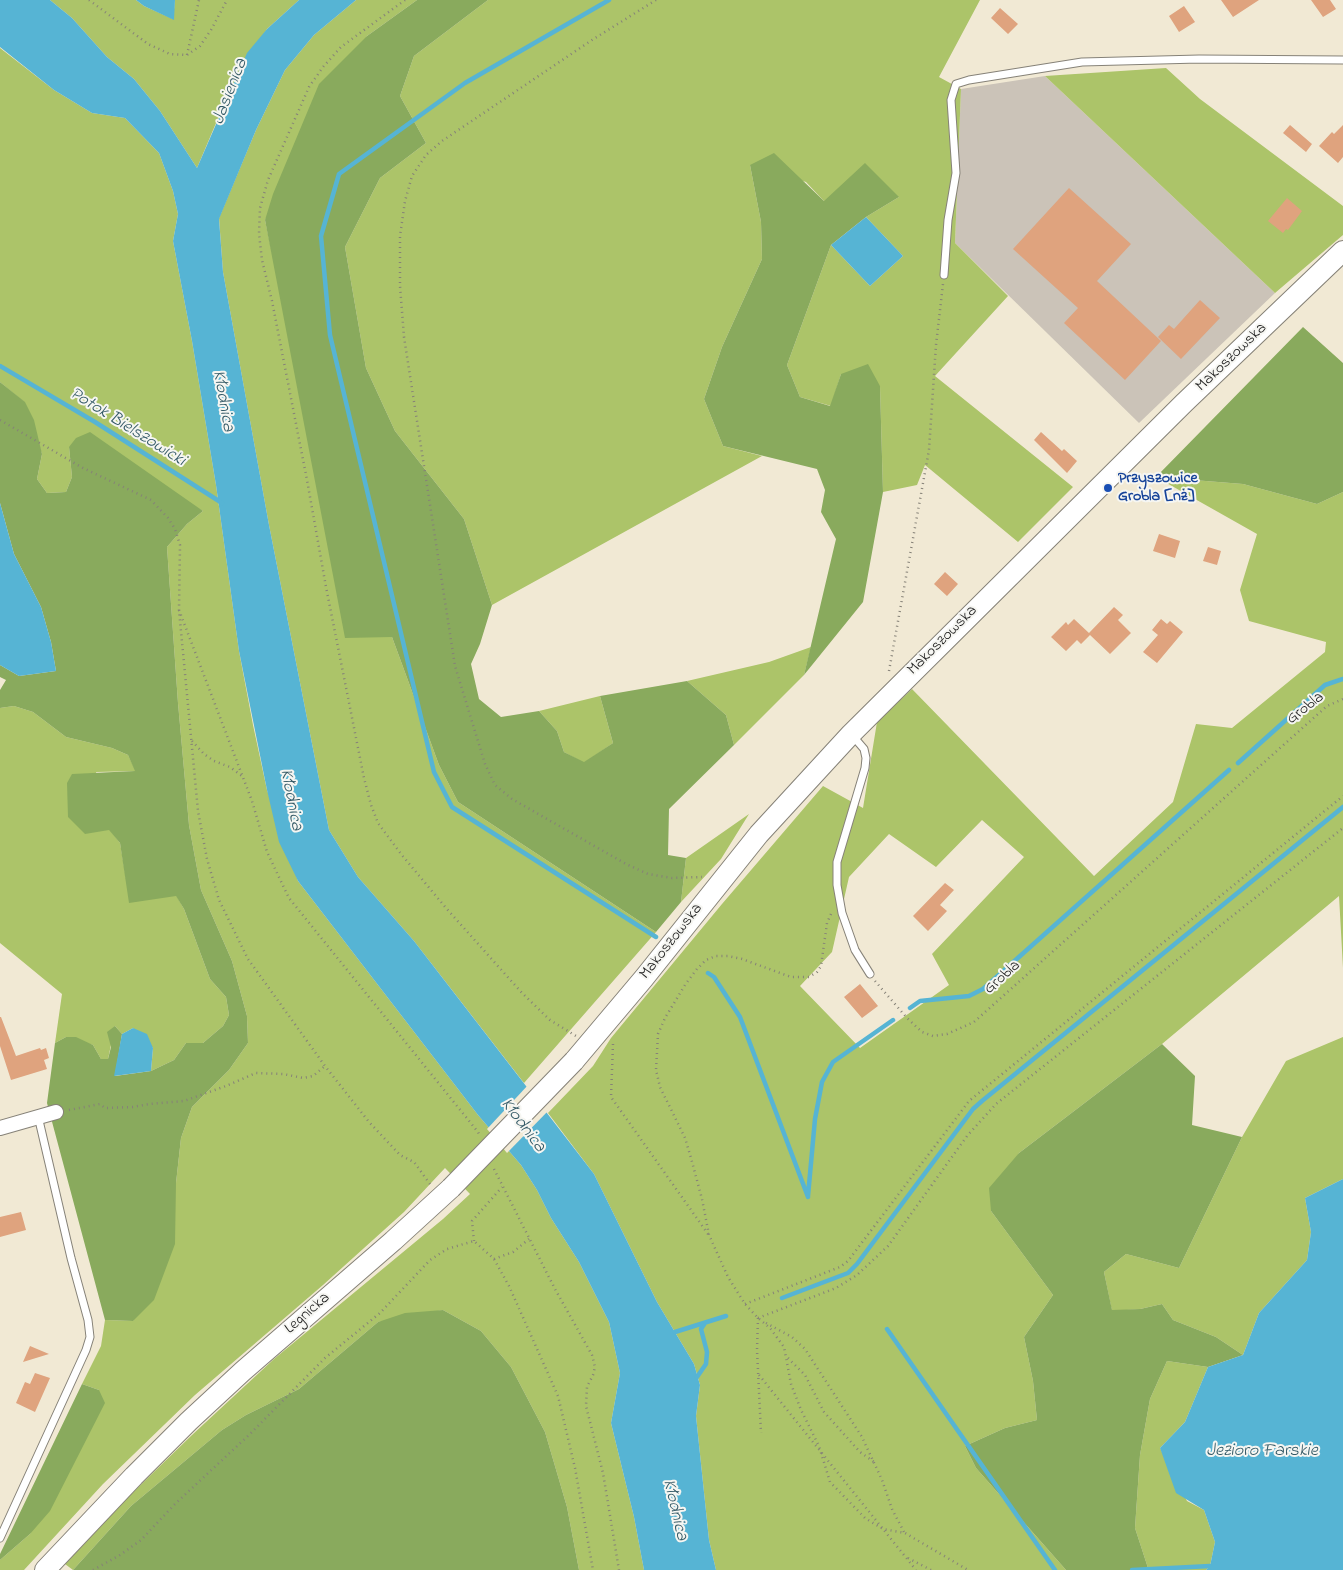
<!DOCTYPE html>
<html>
<head>
<meta charset="utf-8">
<style>
	body { margin:0 }
	canvas { display:block; background:#f1e9d4 }
</style>
</head>
<body>
<canvas width="1343" height="1570"></canvas>
<script>
const g = document.querySelector('canvas').getContext('2d');
g.lineJoin = 'round';
function fillPath(path, color) {
  g.fillStyle = color;
  g.fill(path, 'evenodd');
}
function poly(rows) {
  const path = new Path2D();
  for (const r of rows) {
    path.moveTo(r[0], r[1]);
    for (let i = 2; i < r.length; i += 2) path.lineTo(r[i], r[i + 1]);
  }
  return path;
}
function trace(path, color, width, dash) {
  g.strokeStyle = color;
  g.lineWidth = width;
  g.lineCap = dash ? 'butt' : 'round';
  g.setLineDash(dash || []);
  g.stroke(path);
}
function write(font, color, halo, rows, align = 'center') {
  g.font = font + ' "Indie Flower",sans-serif';
  g.lineWidth = 4;
  g.setLineDash([]);
  g.textBaseline = 'middle';
  g.strokeStyle = halo;
  g.fillStyle = color;
  for (const [text, x, y, turn = 0] of rows) {
    g.save();
    g.translate(x, y);
    g.rotate((+turn || 0) * Math.PI / 180);
    g.textAlign = isNaN(turn) ? turn : align;
    if (halo) g.strokeText(text, 0, 0);
    g.fillText(text, 0, 0);
    g.restore();
  }
}
fillPath(poly([
	[1045,76,1275,293,1139,423,955,243,961,89]
]), '#cbc3b8');
fillPath(poly([
	[50,0,136,0,144,6,173,19,175,0,299,0,267,29,230,90,197,168,160,111,134,79,107,57,72,18],
	[356,0,417,0,367,36,265,220,279,286,392,637,439,765,458,802,656,932,524,1083,414,941,358,877,329,830,269,525,223,272,219,218,256,130,285,70,314,35],
	[488,0,980,0,939,77,961,89,955,243,1008,296,935,376,1073,487,1018,542,925,465,917,485,883,492,880,386,841,374,831,406,800,397,787,365,831,245,870,286,903,256,866,217,899,197,824,201,806,182,750,165,761,222,762,259,722,347,704,399,723,446,762,456,492,605,464,519,395,431,366,368,345,247,380,178,426,143,400,96,414,56],
	[0,48,54,90,92,113,125,118,159,153,173,191,178,214,173,241,192,341,216,485,239,651,253,725,267,790,298,881,478,1115,521,1165,537,1190,551,1218,579,1262,609,1322,620,1373,611,1423,634,1517,644,1570,579,1570,567,1507,545,1432,511,1367,481,1331,443,1310,378,1322,299,1389,246,1415,222,1430,131,1506,73,1570,65,1564,124,1501,192,1435,274,1359,443,1219,470,1194,445,1168,404,1212,323,1285,195,1395,103,1484,24,1570,0,1570,0,1560,30,1534,99,1390,82,1384,101,1346,105,1320,133,1321,176,1183,181,1138,192,1107,229,1070,248,1043,247,1016,232,961,201,890,189,825,178,703,167,547,187,524,203,511,69,447,72,477,66,492,47,493,37,479,42,454,24,402,0,382],
	[1166,68,1200,99,1343,206,1343,235,1275,293,1045,76],
	[1156,477,1243,484,1317,504,1343,492,1343,968,1339,896,1162,1044,1019,1153,991,1211,1053,1295,1024,1337,1033,1381,1037,1420,1005,1428,965,1446,976,1468,1066,1570,716,1570,709,1540,696,1416,700,1385,694,1364,657,1302,594,1174,548,1113,593,1066,611,1038,722,904,823,786,863,808,877,722,912,689,1094,876,1173,802,1196,724,1232,728,1325,652,1326,642,1249,621,1240,590,1257,534],
	[982,820,1024,857,932,954,949,985,860,1048,800,986,832,952,849,877,889,834,936,867],
	[811,647,804,675,734,745,726,715,687,681,769,662],
	[600,696,613,743,584,763,564,752,557,731,539,711],
	[14,706,33,712,66,737,112,748,128,755,136,771,96,772,110,830,120,843,130,902,176,895,184,909,210,979,226,997,229,1015,223,1026,203,1043,186,1043,174,1060,151,1071,153,1048,133,1028,122,1034,115,1026,108,1059,101,1059,93,1045,66,1037,55,1043,62,994,0,943,0,708],
	[749,814,721,859,681,902,686,858],
	[1343,1037,1343,1179,1305,1198,1311,1232,1307,1260,1259,1313,1243,1355,1216,1337,1173,1320,1162,1304,1140,1309,1112,1311,1104,1272,1126,1254,1179,1268,1242,1137,1286,1061],
	[1167,1361,1208,1367,1185,1422,1160,1448,1187,1501,1204,1510,1215,1542,1210,1566,1206,1570,1144,1570,1148,1568,1135,1528,1140,1455,1150,1399]
]), '#acc469');
fillPath(poly([
	[417,0,488,0,414,56,400,96,426,143,380,178,345,247,366,368,395,431,464,519,492,605,480,644,471,664,479,699,501,717,539,711,557,731,564,752,584,762,613,743,600,696,687,681,726,715,734,745,669,809,668,855,686,858,681,902,656,932,458,802,439,765,392,637,345,638,265,220,273,194,319,84,367,36],
	[774,153,824,201,865,163,899,197,866,217,831,245,787,365,800,397,830,406,841,374,868,364,880,386,883,492,863,602,804,675,836,539,821,512,825,490,817,469,723,446,704,399,722,347,762,259,761,222,750,165],
	[1303,327,1343,363,1343,492,1317,504,1243,484,1156,477],
	[0,382,25,402,34,420,42,454,37,479,47,493,66,492,72,477,69,447,76,438,90,432,203,511,187,524,167,547,178,703,189,825,201,890,232,961,247,1016,248,1043,229,1070,192,1107,181,1138,176,1183,175,1244,154,1300,133,1321,105,1320,47,1103,55,1043,66,1037,76,1037,93,1045,101,1059,108,1059,111,1047,107,1032,115,1026,122,1034,115,1076,151,1071,174,1060,186,1043,203,1043,223,1026,229,1015,226,997,210,979,184,909,176,896,129,903,120,843,109,830,85,834,68,817,67,783,72,774,135,771,128,755,112,748,66,737,33,712,14,706,0,708,0,690,6,680,0,677,0,665,19,676,56,671,51,642,41,607,14,554,0,503],
	[1162,1044,1195,1076,1192,1125,1242,1137,1179,1268,1126,1254,1104,1272,1112,1310,1140,1309,1162,1304,1173,1320,1216,1337,1243,1355,1208,1367,1167,1361,1150,1399,1140,1455,1135,1528,1148,1568,1144,1570,1066,1570,976,1468,965,1446,1005,1428,1037,1420,1033,1381,1024,1337,1053,1295,991,1211,989,1188,1019,1153],
	[443,1310,481,1331,511,1367,545,1432,567,1507,579,1570,73,1570,131,1506,222,1430,246,1415,299,1389,378,1322,405,1313],
	[82,1384,99,1390,105,1403,50,1511,30,1534,0,1560,0,1554]
]), '#89aa5d');
fillPath(poly([
	[0,0,50,0,72,18,107,57,134,79,160,111,197,168,247,53,267,29,299,0,356,0,314,35,285,70,256,130,219,219,223,272,269,525,329,830,358,877,414,941,594,1174,657,1302,694,1364,700,1385,696,1416,709,1540,716,1570,644,1570,634,1517,611,1423,620,1373,609,1322,579,1262,551,1218,537,1190,521,1165,478,1115,298,881,279,842,267,790,239,651,216,485,192,341,173,241,178,214,173,191,159,153,125,118,92,113,54,90,0,47],
	[136,0,175,0,174,20,144,6],
	[866,217,903,256,870,286,831,245],
	[0,503,14,554,41,607,51,642,56,671,19,676,0,665],
	[133,1028,147,1034,153,1048,151,1071,114,1076,122,1034],
	[1343,1179,1343,1570,1206,1570,1210,1566,1215,1542,1204,1510,1176,1493,1160,1448,1185,1422,1208,1367,1243,1355,1259,1313,1307,1260,1311,1232,1305,1198]
]), '#56b4d4');
fillPath(poly([
	[529,1084,549,1110,507,1153,487,1129]
]), '#f1e9d4');
trace(poly([
	[609,0,465,83,339,174,321,236,330,335,434,772,452,807,656,937],
	[0,366,95,422,222,503],
	[1238,763,1325,685,1343,679],
	[708,973,714,977,740,1017,808,1197],
	[910,1008,920,1001,969,996,983,989,1229,770],
	[808,1196,815,1119,822,1082,833,1062,893,1020],
	[782,1298,848,1273,857,1264,973,1109,982,1101,1343,807],
	[887,1329,1055,1570],
	[675,1332,726,1316],
	[697,1377,706,1364,707,1352,701,1329,705,1323],
	[1132,1570,1210,1566]
]), '#56b4d4', 4.5);
fillPath(poly([
	[1221,0,1259,0,1233,17],
	[1311,0,1330,0,1336,9,1323,17],
	[1184,6,1195,22,1179,32,1169,16],
	[1000,8,1018,24,1008,34,991,18],
	[1290,125,1312,144,1306,152,1283,133],
	[1343,125,1343,157,1338,163,1319,146,1332,132,1334,134],
	[1069,188,1131,244,1097,281,1161,341,1125,380,1064,323,1078,308,1013,249],
	[1287,198,1302,211,1288,230,1286,229,1283,233,1268,221],
	[1200,300,1220,318,1181,359,1158,337,1169,325,1174,329],
	[1041,432,1062,451,1064,449,1077,461,1067,473,1034,440],
	[1159,534,1180,541,1175,558,1153,551],
	[1208,547,1221,551,1217,565,1203,561],
	[945,572,958,584,947,596,934,584],
	[1114,607,1123,615,1118,620,1131,633,1110,654,1090,635,1081,644,1077,640,1066,651,1051,637,1066,622,1068,625,1074,619,1089,633],
	[1161,619,1167,624,1170,621,1183,632,1157,663,1143,652,1158,635,1152,630],
	[945,883,954,890,940,905,947,911,928,931,913,916],
	[860,984,878,1006,862,1018,844,997],
	[0,1017,1,1017,16,1056,40,1048,41,1050,46,1048,49,1058,44,1060,47,1069,11,1080,0,1046],
	[21,1212,26,1230,0,1237,0,1217],
	[30,1346,49,1354,23,1362],
	[35,1373,50,1378,35,1412,16,1403,25,1382,30,1384]
]), '#dfa37e');
const service = poly([
	[944,275,948,220,956,173,951,100,956,84,969,80,1082,62,1199,59,1343,60],
	[852,735,864,749,866,758,865,768,837,862,837,885,842,913,855,950,870,974],
	[0,1538,86,1350,90,1337,88,1320,71,1258,38,1116]
]);
const minor = poly([
	[0,1128,56,1112]
]);
const secondary = poly([
	[574,1061,644,978,759,834,851,734,1184,403,1343,251],
	[45,1570,134,1476,189,1421,243,1371,393,1241,451,1188]
]);
trace(service, '#868278', 9);
trace(minor, '#868278', 16);
trace(secondary, '#868278', 22);
trace(poly([
	[89,0,148,44,170,54,187,55,200,46,211,30,227,0],
	[405,0,341,47,323,67,309,87,268,180,260,208,259,234,262,260,272,301,307,480,326,587,364,778,371,805,378,823,401,854,446,908,522,993,550,1020,576,1036],
	[656,0,592,40,442,141,426,155,412,176,405,201,400,236,400,286,404,337,455,666,485,764,495,785,512,799,626,864,648,874,672,878,702,877],
	[187,55,199,0],
	[0,420,83,468,151,500,168,518,175,529,180,545,179,610,198,811,207,859,219,900,248,959,325,1066,369,1122,400,1155,414,1162,430,1184],
	[179,610,252,801,267,852,289,898,478,1132,480,1136],
	[889,671,929,450,936,345,943,284],
	[192,741,204,754,214,761,230,767,242,776],
	[831,914,827,923,821,966,817,972,809,977,791,977,742,959,728,956,716,956,706,960,697,969,685,985,665,1018,658,1034,656,1070,660,1087,685,1138,691,1158,702,1199,709,1235,728,1277,745,1304,758,1318,770,1328,784,1347,791,1384,801,1410,819,1446,830,1482,865,1518,883,1529,905,1533,968,1570],
	[875,981,907,1018,922,1032,933,1036,947,1034,974,1022,1327,706,1343,699],
	[613,1044,611,1097,708,1234],
	[69,1110,100,1104,105,1108,133,1107,149,1104,184,1101,226,1086,256,1073,283,1074,303,1078,313,1076,325,1066],
	[494,1169,555,1289,592,1355,595,1367,593,1375,587,1387,586,1406,603,1473,619,1570],
	[474,1241,472,1221,502,1187],
	[494,1259,513,1252,529,1239],
	[745,1304,840,1267,848,1261,969,1101,1343,796],
	[758,1318,836,1288,857,1275,888,1246,967,1136,996,1104,1343,828],
	[758,1318,757,1350,761,1433],
	[766,1323,792,1337,805,1349,862,1437,882,1480,892,1509,904,1532],
	[788,1358,805,1375,824,1412,860,1452,874,1462],
	[759,1375,916,1570],
	[908,1558,931,1570],
	[93,1570,120,1555,141,1540,175,1504,250,1434,325,1358,380,1313,430,1260,447,1249,474,1241,494,1259,509,1286,558,1396,575,1468,593,1570]
]), '#868278', 2.5, [1, 4]);
trace(service, '#fff', 7);
trace(minor, '#fff', 14);
trace(secondary, '#fff', 20);
const secondaryBridge = poly([
	[451,1188,574,1061]
]);
trace(secondaryBridge, '#868278', 22, []);
trace(secondaryBridge, '#fff', 20);
for (const [x, y, r, color] of [
	[1108,488,5,"#1a4fb4"]
]) {
  const dot = new Path2D();
  dot.arc(x, y, r, 0, 2 * Math.PI);
  g.fillStyle = color;
  g.fill(dot);
  trace(dot, '#f6f6f2', 2);
}
write('16px', '#1c1c1c', '#f6f6f2', [
	["Makoszowska",1232,358,-44],
	["Makoszowska",943,641,-45],
	["Grobla",1306,709,-38],
	["Makoszowska",672,942,-52],
	["Grobla",1003,978,-42],
	["Legnicka",308,1314,-41]
]);
write('bold 16px', '#164399', '#f6f6f2', [
	["Przyszowice",1118,479],
	["Grobla [nż]",1118,497]
], 'left');
write('italic 18px', '#335966', '#f6f6f2', [
	["Jasienica",231,92,-69],
	["Kłodnica",222,401,80],
	["Potok Bielszowicki",127,428,32],
	["Kłodnica",290,800,79],
	["Kłodnica",522,1126,53],
	["Jezioro Farskie",1262,1452],
	["Kłodnica",674,1510,77]
]);
</script>
</body>
</html>
